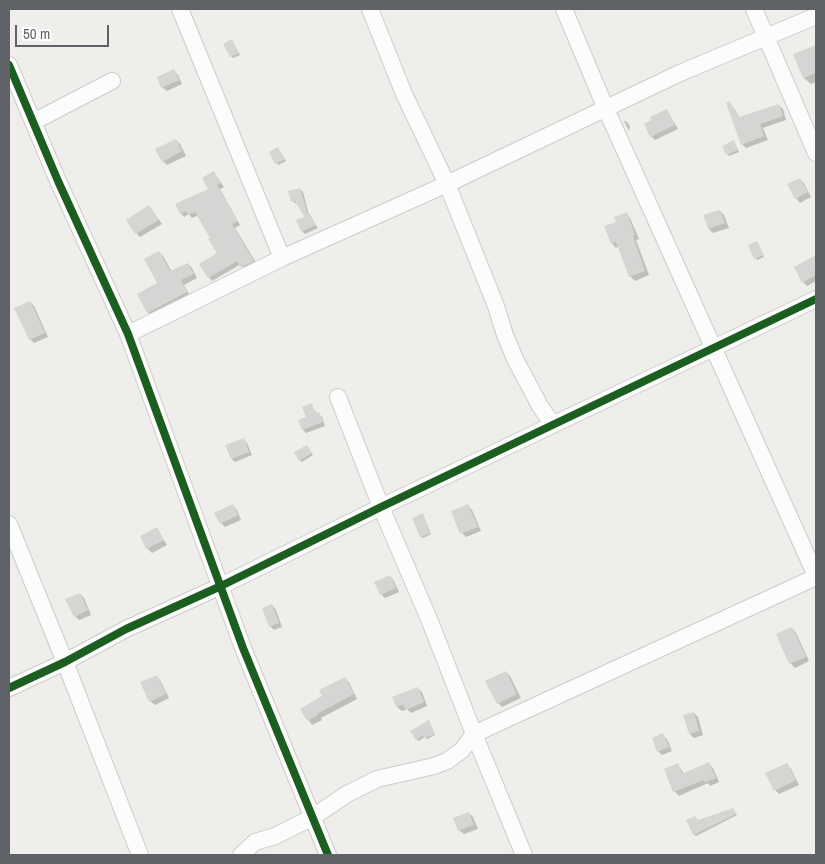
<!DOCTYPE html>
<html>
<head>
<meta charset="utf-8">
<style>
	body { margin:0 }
	#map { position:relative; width:825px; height:864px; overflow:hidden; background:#efeeea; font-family:"Archivo Narrow",sans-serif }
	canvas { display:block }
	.frame { position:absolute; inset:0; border:10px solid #5f6368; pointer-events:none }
	.scale { position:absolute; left:15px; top:25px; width:94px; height:22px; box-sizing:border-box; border:2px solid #5f6368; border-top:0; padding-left:6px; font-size:15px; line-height:18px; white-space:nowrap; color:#5f6368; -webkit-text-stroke:4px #fff; paint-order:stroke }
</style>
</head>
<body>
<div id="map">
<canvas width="825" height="864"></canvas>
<div class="frame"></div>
<div class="scale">50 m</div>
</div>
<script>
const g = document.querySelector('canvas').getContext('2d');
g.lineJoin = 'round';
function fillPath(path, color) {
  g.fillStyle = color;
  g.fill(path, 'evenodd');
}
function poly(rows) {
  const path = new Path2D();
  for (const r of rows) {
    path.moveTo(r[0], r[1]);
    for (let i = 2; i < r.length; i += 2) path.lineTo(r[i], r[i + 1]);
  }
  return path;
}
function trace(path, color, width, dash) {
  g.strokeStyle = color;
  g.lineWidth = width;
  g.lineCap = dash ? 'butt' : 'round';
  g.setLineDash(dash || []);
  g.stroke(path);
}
fillPath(poly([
	[232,41,240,55,233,58,231,56],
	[816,46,816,82,811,84,804,78,795,55],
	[174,71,178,75,182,84,167,91,162,87],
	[778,105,783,109,786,120,763,128,768,140,746,148,742,144,733,107,740,118],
	[667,110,678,129,655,140,651,136],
	[624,121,626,121,630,126,629,131],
	[176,140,180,144,186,156,167,165,163,161],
	[734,142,739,152,729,156,724,146],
	[278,149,286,161,278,165,271,153],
	[214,173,224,187,220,189,240,225,235,228,257,264,245,270,241,264,212,281,209,277,218,253,199,215,192,218,189,214,184,217,181,213,209,189],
	[800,179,804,183,811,197,800,203,796,198],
	[300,189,303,192,309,215,318,228,305,234,302,231,305,217,298,204,296,204,293,201],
	[149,206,162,224,140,237,136,233],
	[720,211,724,215,729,228,713,233,709,229,705,216],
	[626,214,630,218,639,239,636,240,649,275,635,281,630,276,619,246,616,248,612,243,617,223],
	[758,244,764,257,757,260,750,246],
	[159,252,163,256,172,272,188,264,192,268,197,278,184,285,190,296,152,316,148,312,139,294,159,284],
	[816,257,816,281,807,286,803,282],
	[30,302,34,306,48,337,34,343,30,339],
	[311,405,317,414,318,413,322,417,325,426,306,433,303,430],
	[243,439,247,443,252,455,235,462,232,459,227,446],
	[308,448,313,455,302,462,300,460],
	[233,505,237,510,241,520,225,527,221,523],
	[468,505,472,510,481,531,466,537,462,533],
	[423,514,431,534,423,538,421,536],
	[157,529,167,545,152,553,147,548,142,537],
	[390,576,394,581,399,592,385,598,381,594],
	[80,594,84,598,91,615,79,620,75,616],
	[272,605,276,610,282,627,274,630,270,626],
	[792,628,796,633,809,661,795,668,791,664,777,635],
	[506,672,510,676,521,698,502,707,498,703],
	[156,676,160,680,169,698,155,705,150,701],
	[344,678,349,682,357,699,321,718,322,720,312,725,302,710,324,697],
	[417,688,422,692,427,706,411,713,407,709,402,711,397,707,394,698],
	[694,713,698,717,703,735,694,738,690,734],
	[430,724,435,735,427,739,425,737,418,741,417,739],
	[662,735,667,739,672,751,662,755,658,751],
	[709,764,713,768,719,782,710,786,708,783,679,796,674,791,678,765,684,774],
	[787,764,791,769,799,785,779,794,775,790],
	[733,809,737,815,696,836,694,834,698,821],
	[469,813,473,817,478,829,464,834,459,830]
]), '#0003');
fillPath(poly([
	[232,39,239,53,230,57,223,44],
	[816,45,816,73,803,78,793,54],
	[174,69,179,80,161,88,157,77],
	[729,101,739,117,779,104,783,116,760,124,764,136,741,145,726,103],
	[667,109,675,125,650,137,644,124,651,120,650,117],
	[176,139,182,151,162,162,155,149],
	[734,140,738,150,726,155,722,146],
	[278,147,285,159,275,164,269,152],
	[214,171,221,183,217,185,238,221,232,224,254,261,241,267,237,261,208,278,199,264,217,253,208,239,210,238,195,212,188,215,186,211,180,214,175,204,208,189,202,178],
	[800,178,808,192,795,199,787,184],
	[300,188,308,215,310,214,316,225,301,232,296,220,304,217,295,201,291,202,288,191],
	[149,205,159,220,135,234,126,220],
	[720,210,725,223,708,229,703,215],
	[627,212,635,235,633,236,645,271,629,277,616,242,611,244,604,226,616,222,614,217],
	[757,241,764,255,754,259,748,245],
	[159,251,170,271,188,263,194,274,181,280,187,292,147,313,137,294,157,283,144,259],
	[816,255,816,275,802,283,794,267],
	[30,301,45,333,29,340,14,308],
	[312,403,315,413,319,412,323,422,302,430,298,420,306,417,302,407],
	[244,438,249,452,231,459,225,445],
	[307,445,312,453,299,461,294,452],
	[233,504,238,515,220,524,214,513],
	[468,504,478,527,460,534,451,511],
	[423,513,430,533,420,537,412,518],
	[157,527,164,540,146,549,140,536],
	[390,575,396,588,380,595,374,582],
	[80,593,88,610,74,617,65,599],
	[272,604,279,623,269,627,262,608],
	[792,627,806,657,789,664,776,634],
	[506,671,517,694,497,704,485,681],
	[157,675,166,694,149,702,140,682],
	[345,677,354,694,317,714,318,715,307,721,300,709,322,696,319,690],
	[418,687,424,702,406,710,403,705,396,707,392,697],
	[694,712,699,731,689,734,683,715],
	[429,720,435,734,424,738,423,735,416,740,410,731],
	[663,733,669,747,657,752,652,738],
	[709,762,716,778,705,782,704,780,673,792,664,769,678,763,682,774],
	[787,763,796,780,774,791,765,773],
	[733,808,736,814,693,835,686,820,695,816,698,820],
	[469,812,474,825,458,831,453,818]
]), '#d6d5d3');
const minor = poly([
	[180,9,282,258],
	[370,9,404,94,447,184,496,306,505,335,515,359,540,406,553,425],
	[564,9,606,109,816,576],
	[754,9,816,153],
	[9,65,58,181,128,334,243,648,328,855],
	[33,122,112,81],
	[128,334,282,258,447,184,680,73,816,16],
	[338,397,381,507,429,619,474,734,524,855],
	[9,524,65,662,140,855],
	[9,688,65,662,126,629,221,586,381,507,816,299],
	[241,855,255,842,275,836,313,817,347,794,377,779,434,766,447,761,462,750,474,734,816,577]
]);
trace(minor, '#cbcccc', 18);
trace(minor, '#fdfcfc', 16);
trace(poly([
	[9,65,58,181,128,334,243,648,328,855],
	[9,688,65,662,126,629,221,586,381,507,816,299]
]), '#1b5e20', 8);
</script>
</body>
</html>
